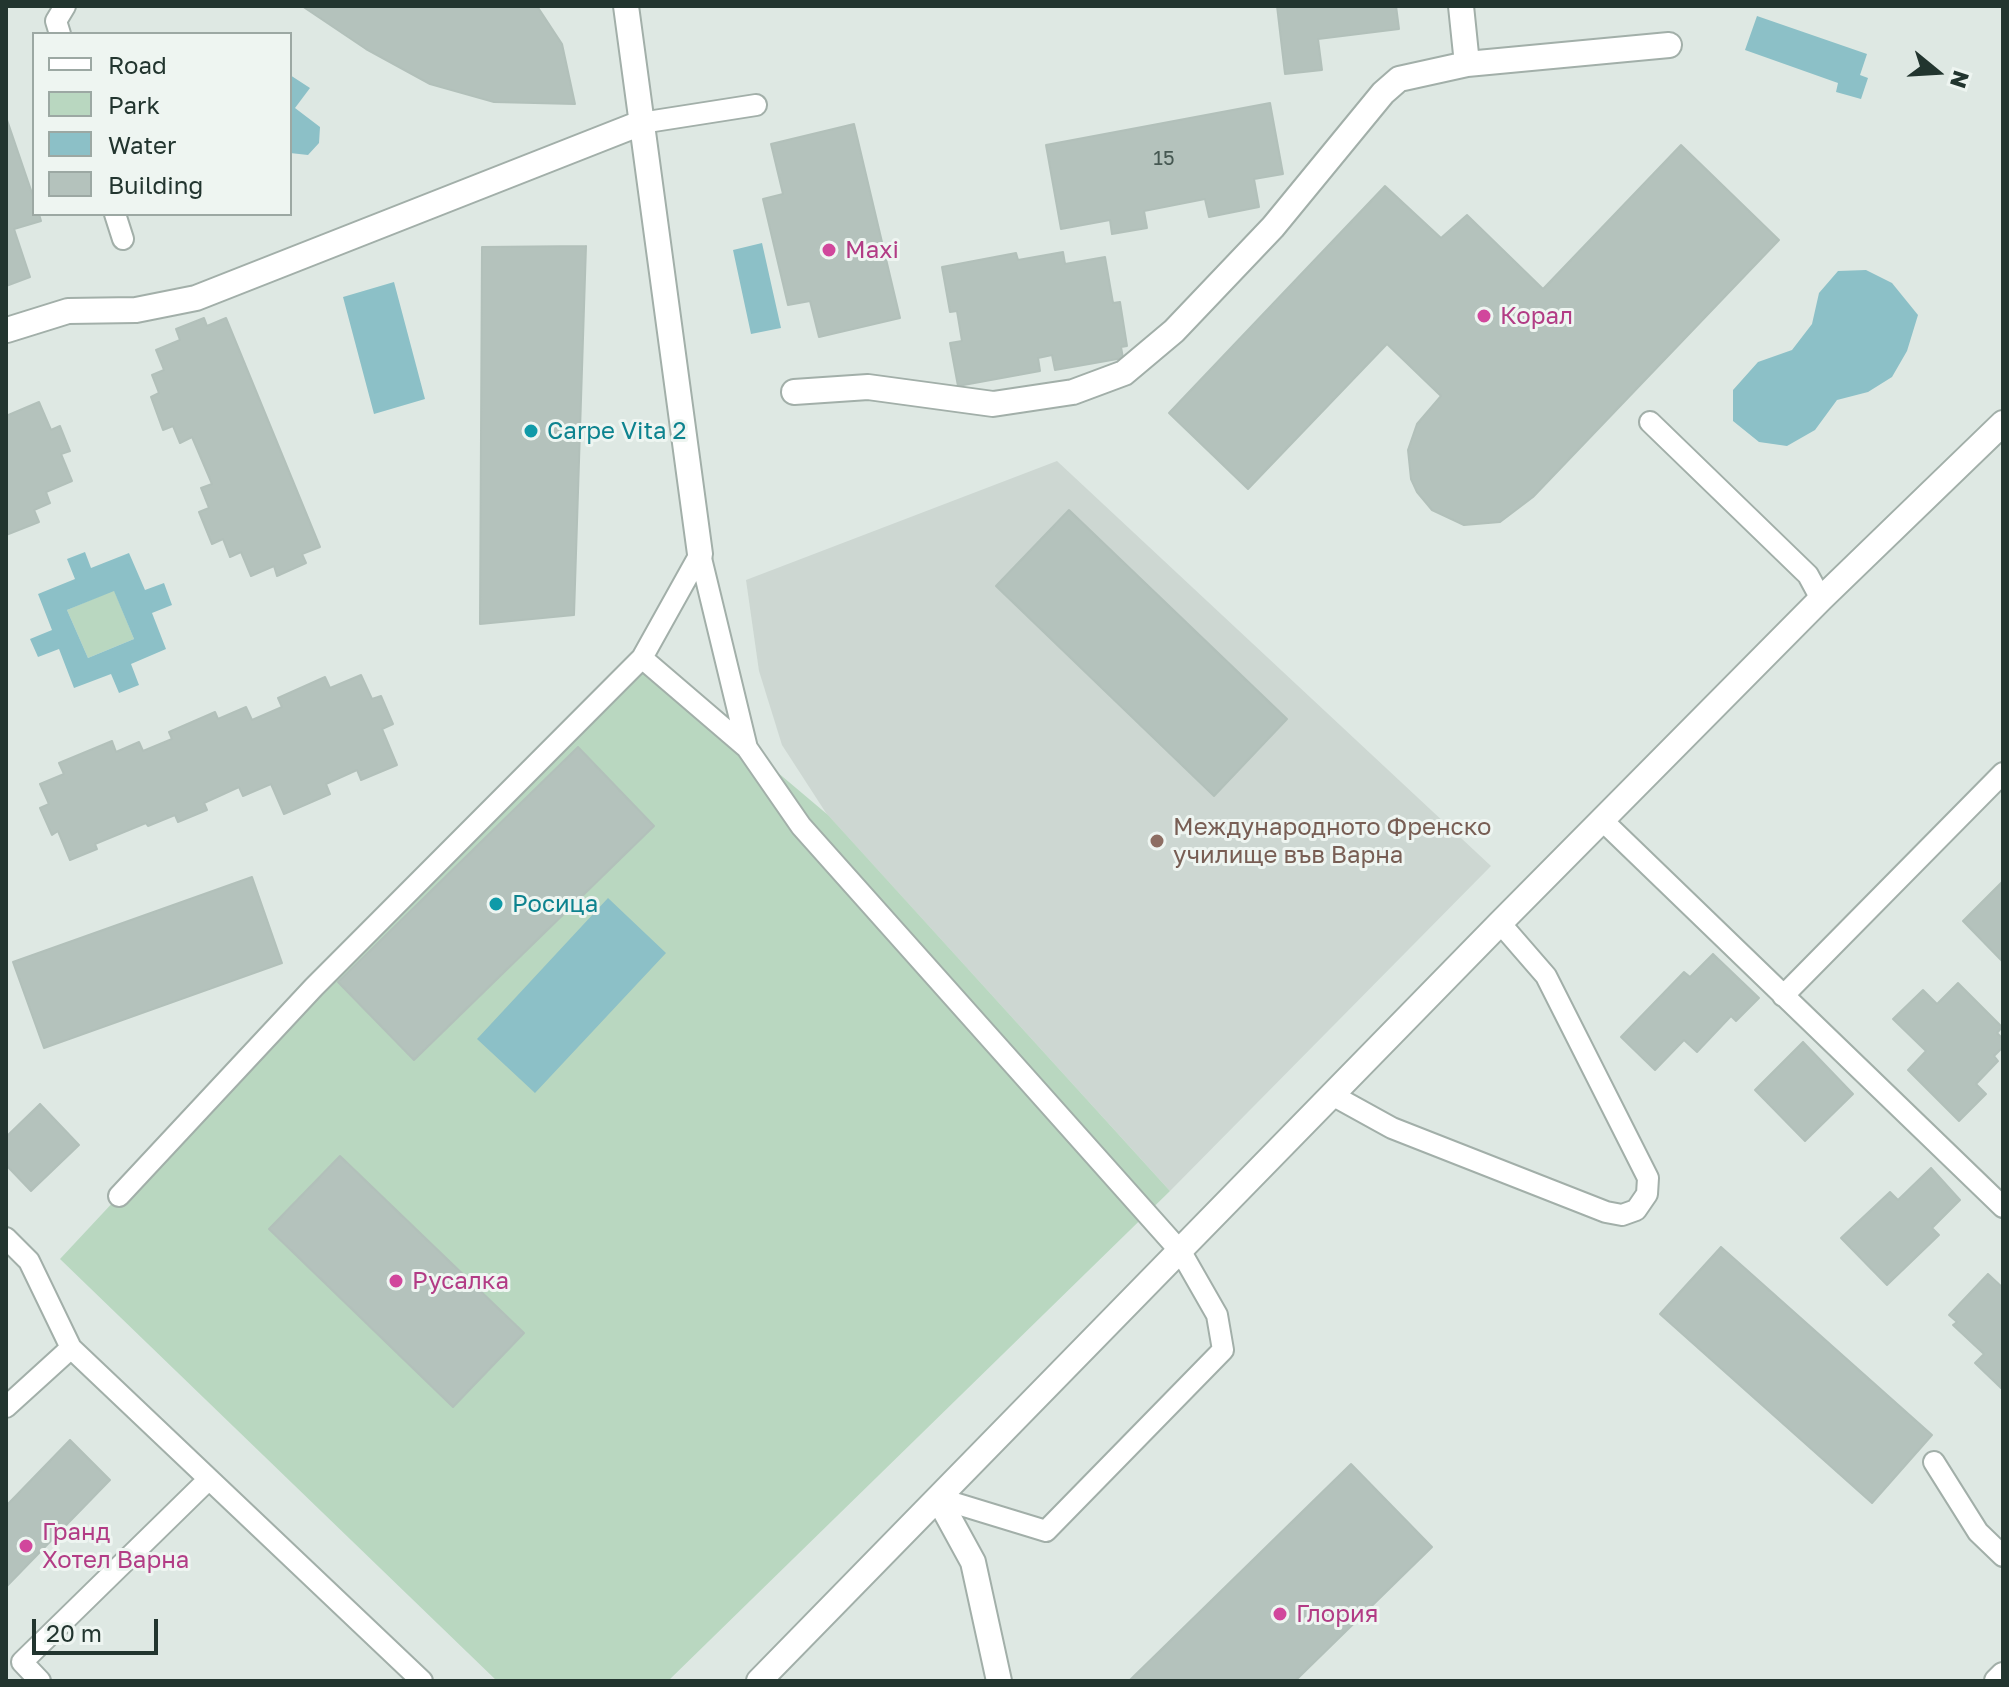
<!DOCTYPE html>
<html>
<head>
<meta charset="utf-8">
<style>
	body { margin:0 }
	#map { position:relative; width:2009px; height:1687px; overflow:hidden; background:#dee8e3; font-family:"Golos Text",sans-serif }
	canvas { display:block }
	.frame { position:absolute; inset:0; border:8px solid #22352f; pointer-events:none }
	.legend { position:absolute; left:32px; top:32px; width:260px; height:184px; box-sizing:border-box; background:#eef5f1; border:2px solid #9ca8a3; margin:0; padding:10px 14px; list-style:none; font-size:24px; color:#22352f }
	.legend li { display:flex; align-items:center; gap:16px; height:40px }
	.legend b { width:40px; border:2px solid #9ca8a3 }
	.north { position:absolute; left:1897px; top:32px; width:80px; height:80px; -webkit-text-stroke:6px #eef5f1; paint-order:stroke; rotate:108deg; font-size:22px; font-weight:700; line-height:32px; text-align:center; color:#22352f }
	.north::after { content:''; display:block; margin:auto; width:28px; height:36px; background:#22352f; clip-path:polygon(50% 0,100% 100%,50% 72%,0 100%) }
	.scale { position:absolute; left:32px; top:1619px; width:126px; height:36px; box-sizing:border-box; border:4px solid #22352f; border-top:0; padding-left:10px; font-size:24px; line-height:28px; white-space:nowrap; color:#22352f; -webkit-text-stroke:6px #eef5f1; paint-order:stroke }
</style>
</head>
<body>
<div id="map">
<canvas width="2009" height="1687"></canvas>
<div class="frame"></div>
<ul class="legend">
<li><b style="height:10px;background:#fff"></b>Road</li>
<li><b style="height:22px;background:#b9d7c0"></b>Park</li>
<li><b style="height:22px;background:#8cc0c7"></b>Water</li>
<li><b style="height:22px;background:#b4c2bc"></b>Building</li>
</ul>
<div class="north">N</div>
<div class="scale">20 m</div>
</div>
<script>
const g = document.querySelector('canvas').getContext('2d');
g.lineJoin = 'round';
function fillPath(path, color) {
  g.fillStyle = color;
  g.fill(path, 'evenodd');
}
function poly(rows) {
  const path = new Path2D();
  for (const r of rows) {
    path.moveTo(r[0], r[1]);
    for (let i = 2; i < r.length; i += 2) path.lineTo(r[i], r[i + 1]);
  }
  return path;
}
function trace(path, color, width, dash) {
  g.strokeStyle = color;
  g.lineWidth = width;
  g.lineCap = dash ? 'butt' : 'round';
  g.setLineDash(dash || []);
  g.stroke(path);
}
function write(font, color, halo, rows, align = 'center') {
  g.font = font + ' "Golos Text",sans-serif';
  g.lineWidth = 6;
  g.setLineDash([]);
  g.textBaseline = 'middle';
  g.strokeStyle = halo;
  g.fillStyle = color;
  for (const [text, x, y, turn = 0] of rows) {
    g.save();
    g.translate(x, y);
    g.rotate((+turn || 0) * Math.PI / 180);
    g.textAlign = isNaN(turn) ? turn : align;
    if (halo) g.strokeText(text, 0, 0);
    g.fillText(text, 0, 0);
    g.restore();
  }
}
fillPath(poly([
	[1057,461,1491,866,1170,1191,826,813,782,745,759,671,746,580]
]), '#cdd7d2');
fillPath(poly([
	[114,590,134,639,88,658,67,610],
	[642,658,828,815,1170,1191,668,1681,497,1681,60,1259,314,987]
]), '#b9d7c0');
fillPath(poly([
	[1757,16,1867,54,1860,75,1868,78,1861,99,1836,92,1838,83,1745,50],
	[290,75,310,88,295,108,320,127,319,143,308,155,290,153],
	[762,243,781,328,751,334,733,250],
	[1866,270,1892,283,1918,315,1907,351,1892,377,1868,392,1837,400,1815,430,1787,446,1759,442,1733,421,1733,390,1758,362,1792,350,1812,324,1819,293,1838,271],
	[394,282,425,399,374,414,343,297],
	[85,552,91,568,129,553,145,590,164,583,172,605,152,613,166,649,131,664,139,685,119,693,111,674,74,688,59,649,38,657,30,639,52,630,38,594,75,579,67,559],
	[114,591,134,639,88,658,67,610],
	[608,898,666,953,535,1093,477,1039]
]), '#8cc0c7');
const building = poly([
	[302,6,537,6,562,44,575,104,494,102,430,84,366,49,302,6],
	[1277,6,1396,6,1399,29,1318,39,1322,70,1285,74,1277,6],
	[1270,103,1283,174,1254,179,1259,207,1209,217,1205,199,1144,211,1147,228,1112,234,1110,220,1061,229,1046,145,1270,103],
	[6,117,34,199,34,214,39,214,41,221,14,229,30,277,6,286,6,117],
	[854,124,900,318,819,337,810,301,788,305,763,199,783,194,771,144,854,124],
	[1681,145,1779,240,1533,497,1500,522,1464,525,1432,510,1417,492,1411,479,1408,450,1417,424,1441,396,1387,344,1248,489,1169,413,1385,186,1441,238,1467,215,1543,289,1681,145],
	[586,246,574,615,480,624,482,247,586,246],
	[1063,252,1065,264,1105,257,1113,303,1120,302,1127,346,1121,347,1123,358,1055,370,1052,355,1038,358,1040,371,958,386,950,343,962,341,957,311,950,312,942,267,1016,253,1018,260,1063,252],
	[204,318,207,326,226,318,320,547,302,554,306,563,277,576,274,566,251,576,241,552,230,557,223,539,212,544,199,512,209,508,201,488,212,484,192,437,180,443,173,426,163,430,151,397,159,393,152,375,164,370,156,350,180,340,176,329,204,318],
	[39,402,51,430,60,426,70,451,61,454,72,481,46,492,50,503,34,510,39,522,6,535,6,416,39,402],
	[1069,510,1287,719,1214,796,996,586,1069,510],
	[361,675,372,699,381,696,393,724,382,729,397,765,361,780,357,770,326,784,330,794,284,814,271,784,243,796,239,787,204,803,207,810,178,822,175,815,148,826,146,823,95,844,97,849,70,860,58,831,52,835,40,808,49,804,40,784,64,774,59,763,112,741,116,752,139,742,143,751,172,739,169,732,215,712,218,719,246,707,252,720,282,707,278,698,325,677,330,688,361,675],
	[578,747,654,826,414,1060,338,982,578,747],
	[252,877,282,963,44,1048,13,962,252,877],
	[2003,881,2003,962,1963,921,2003,881],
	[1713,954,1759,998,1736,1021,1731,1016,1697,1052,1684,1040,1655,1070,1621,1037,1684,972,1690,977,1713,954],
	[1958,983,2002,1027,1997,1033,2003,1039,2003,1047,1994,1056,1998,1061,1976,1084,1986,1094,1959,1121,1908,1070,1926,1051,1893,1019,1923,990,1937,1004,1958,983],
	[1803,1042,1853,1094,1805,1141,1755,1090,1803,1042],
	[40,1104,79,1145,31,1191,6,1165,6,1137,40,1104],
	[340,1156,524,1333,453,1407,269,1229,340,1156],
	[1931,1168,1960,1200,1932,1228,1939,1235,1887,1285,1841,1238,1890,1192,1898,1200,1931,1168],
	[1721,1247,1932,1435,1872,1503,1660,1314,1721,1247],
	[1988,1274,2003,1288,2001,1388,1975,1363,1984,1354,1953,1325,1957,1322,1949,1315,1988,1274],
	[70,1440,110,1480,6,1587,6,1506,70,1440],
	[1351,1464,1432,1547,1295,1681,1129,1681,1351,1464]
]);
fillPath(building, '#b4c2bc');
trace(building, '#b2c0ba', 2);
const lane = poly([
	[60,34,56,21,65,6],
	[641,123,756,105],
	[115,214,123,239],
	[1650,422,1808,575,1821,599],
	[700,554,747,748,801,826,1181,1252,1217,1315,1223,1350,1046,1531,938,1498],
	[642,658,747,748],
	[1602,820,2003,1207],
	[1783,996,2003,773],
	[1334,1096,1392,1128,1606,1212,1622,1215,1636,1210,1647,1194,1648,1178,1546,976,1500,923],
	[119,1196,314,987,642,658,700,554],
	[6,1238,29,1261,71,1348],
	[6,1407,71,1348,422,1681],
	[1934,1462,1978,1532,2003,1556],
	[40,1681,22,1662,209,1479]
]);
const street = poly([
	[626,6,700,554],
	[1461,6,1467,64],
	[7,330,68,311,136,310,196,298,641,123],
	[794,392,868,387,993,404,1073,392,1124,373,1174,331,1273,227,1383,93,1399,79,1467,64,1669,45],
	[938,1498,973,1562,999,1681],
	[759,1681,1500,923,1821,599,2003,423],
	[1997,1681,2003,1675]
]);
trace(lane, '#a2afa9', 24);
trace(street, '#a2afa9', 28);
trace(lane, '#fff', 20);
trace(street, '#fff', 24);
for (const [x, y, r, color] of [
	[829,250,8,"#d1479c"],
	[1484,316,8,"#d1479c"],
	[531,431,8,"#0f9aa8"],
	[1157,841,8,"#8d6e63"],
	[496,904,8,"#0f9aa8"],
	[396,1281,8,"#d1479c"],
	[26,1546,8,"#d1479c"],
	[1280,1614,8,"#d1479c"]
]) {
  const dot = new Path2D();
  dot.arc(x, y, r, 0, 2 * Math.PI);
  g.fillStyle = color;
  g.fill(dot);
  trace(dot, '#eef5f1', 3);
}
write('20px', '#465852', null, [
	["15",1164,159]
]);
write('24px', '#b23c85', '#eef5f1', [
	["Maxi",845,250],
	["Корал",1500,316],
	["Русалка",412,1281],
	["Гранд",42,1532],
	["Хотел Варна",42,1560],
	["Глория",1296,1614]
], 'left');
write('24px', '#0d838f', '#eef5f1', [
	["Carpe Vita 2",547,431],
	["Росица",512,904]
], 'left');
write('24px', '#785e54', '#eef5f1', [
	["Международното Френско",1173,827],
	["училище във Варна",1173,855]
], 'left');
</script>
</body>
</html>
